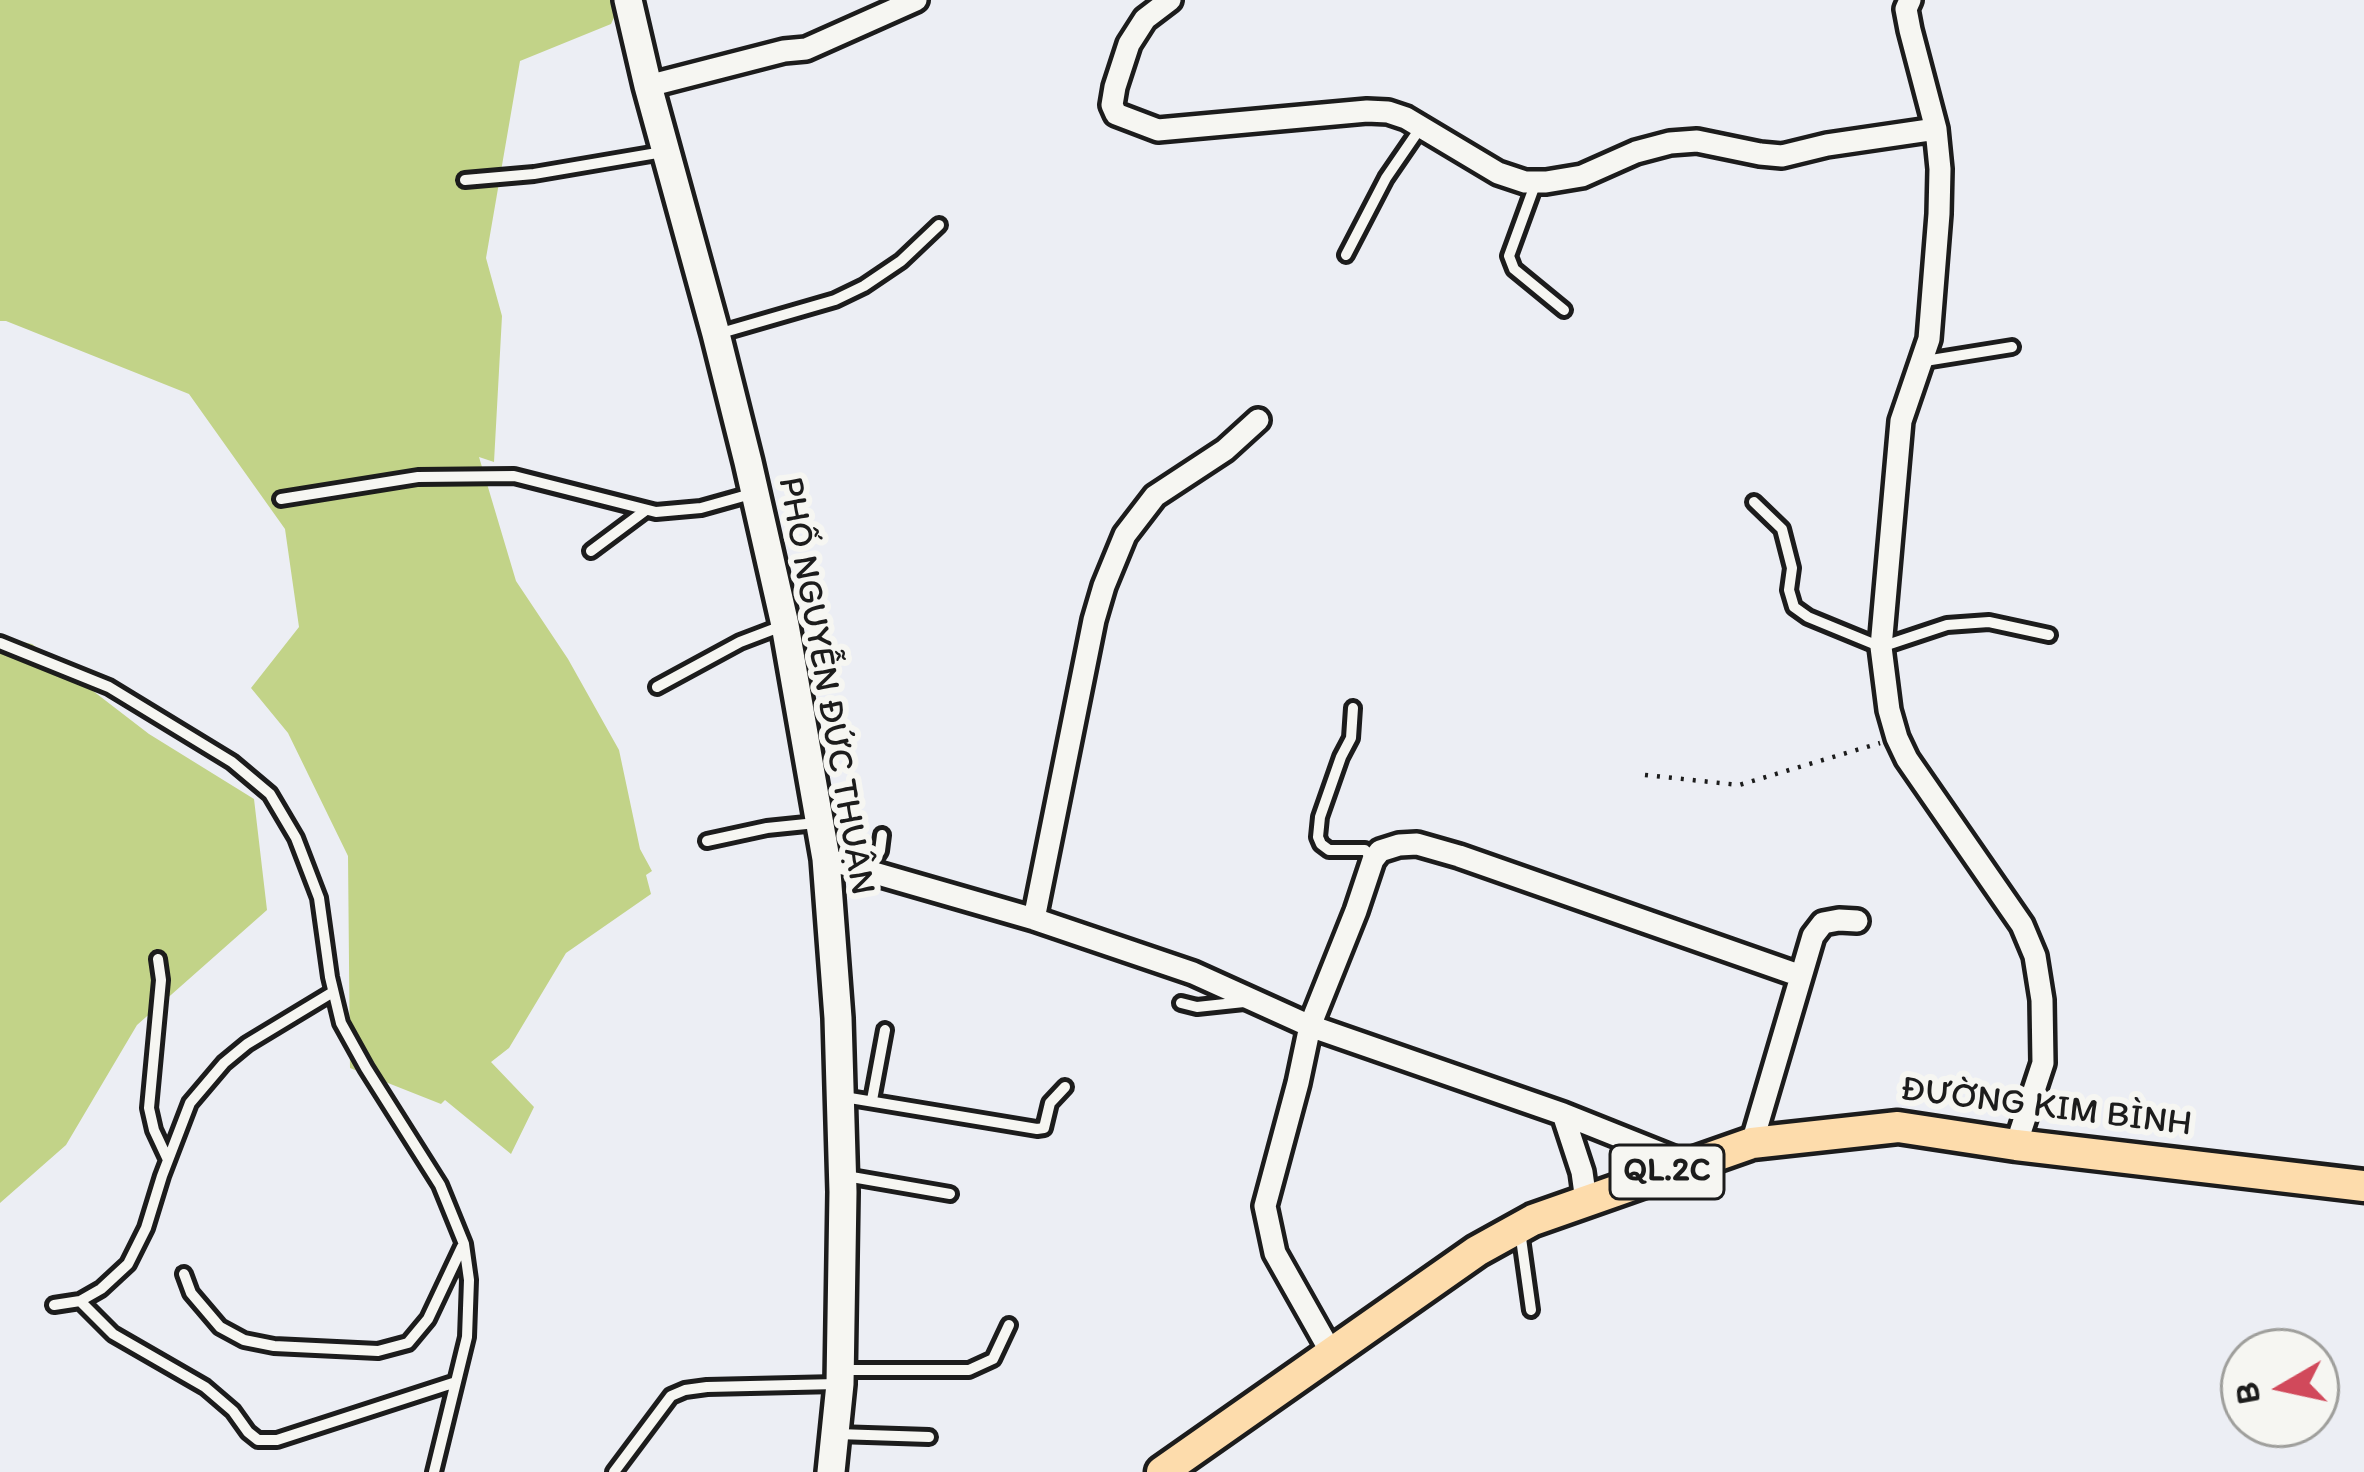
<!DOCTYPE html>
<html>
<head>
<meta charset="utf-8">
<style>
	body { margin:0 }
	#map { position:relative; width:2364px; height:1472px; overflow:hidden; background:#eceef4; font-family:Itim,sans-serif }
	canvas { display:block }
	.north { position:absolute; left:2220px; top:1328px; width:120px; height:120px; box-sizing:border-box; background:#f6f6f2; border:3px solid #9f9f9c; border-radius:50%; rotate:261deg; font-size:33px; font-weight:700; line-height:48px; text-align:center; color:#1c1c1c }
	.north::after { content:''; display:block; margin:auto; width:42px; height:54px; background:#d1495b; clip-path:polygon(50% 0,100% 100%,50% 72%,0 100%) }
</style>
</head>
<body>
<div id="map">
<canvas width="2364" height="1472"></canvas>
<div class="north">B</div>
</div>
<script>
const g = document.querySelector('canvas').getContext('2d');
g.lineJoin = 'round';
function fillPath(path, color) {
  g.fillStyle = color;
  g.fill(path, 'evenodd');
}
function poly(rows) {
  const path = new Path2D();
  for (const r of rows) {
    path.moveTo(r[0], r[1]);
    for (let i = 2; i < r.length; i += 2) path.lineTo(r[i], r[i + 1]);
  }
  return path;
}
function trace(path, color, width, dash) {
  g.strokeStyle = color;
  g.lineWidth = width;
  g.lineCap = dash ? 'butt' : 'round';
  g.setLineDash(dash || []);
  g.stroke(path);
}
function write(font, color, halo, rows, align = 'center') {
  g.font = font + ' Itim,sans-serif';
  g.lineWidth = 12;
  g.setLineDash([]);
  g.textBaseline = 'middle';
  g.strokeStyle = halo;
  g.fillStyle = color;
  for (const [text, x, y, turn = 0] of rows) {
    g.save();
    g.translate(x, y);
    g.rotate((+turn || 0) * Math.PI / 180);
    g.textAlign = isNaN(turn) ? turn : align;
    if (halo) g.strokeText(text, 0, 0);
    g.fillText(text, 0, 0);
    g.restore();
  }
}
fillPath(poly([
	[0,0,622,0,611,24,520,61,486,258,502,316,494,462,479,457,516,581,568,659,619,750,640,849,652,871,646,875,651,894,566,953,509,1048,491,1062,534,1107,511,1154,445,1100,441,1104,350,1068,348,856,288,733,251,688,299,627,285,529,189,394,6,321,0,321],
	[0,637,32,644,149,734,254,799,267,910,137,1025,66,1145,0,1203]
]), '#c2d388');
const lane = poly([
	[465,180,534,174,663,152],
	[1536,182,1509,256,1514,269,1564,310],
	[1346,255,1386,178,1421,127],
	[721,333,835,300,864,286,901,261,939,225],
	[1925,361,2012,347],
	[281,499,418,477,514,476,656,512,701,508,751,494],
	[1754,502,1782,529,1792,568,1789,590,1794,607,1808,617,1881,647,1947,625,1989,622,2049,635],
	[591,551,646,510],
	[0,643,109,687,232,762,270,794,296,838,319,898,330,977,341,1023,366,1068,440,1185,464,1244,469,1280,467,1337,434,1472],
	[657,687,740,642,782,626],
	[1353,708,1351,738,1341,757,1320,817,1318,837,1321,844,1329,850,1365,850,1373,860],
	[707,841,767,828,816,823],
	[867,871,880,851,882,835],
	[158,959,161,980,149,1108,154,1130,168,1160],
	[1181,1003,1197,1007,1244,1002],
	[844,1097,1037,1129,1044,1128,1050,1103,1065,1087],
	[872,1100,885,1030],
	[846,1176,950,1194],
	[1520,1231,1531,1310],
	[184,1274,191,1293,220,1327,244,1340,274,1346,378,1351,408,1343,428,1319,462,1247],
	[80,1301,113,1334,205,1387,233,1411,248,1432,258,1440,277,1440,456,1382],
	[54,1305,80,1301,101,1289,128,1264,146,1228,162,1176,190,1103,224,1063,247,1044,333,992],
	[844,1370,969,1370,993,1359,1009,1325],
	[837,1434,929,1437],
	[614,1472,671,1396,685,1390,707,1387,837,1384]
]);
const street = poly([
	[1170,0,1145,19,1129,44,1115,87,1112,105,1116,114,1158,130,1367,111,1388,112,1406,118,1498,173,1525,182,1546,182,1582,176,1636,152,1670,143,1697,141,1760,154,1782,156,1827,145,1936,129],
	[1910,0,1906,9,1910,30,1936,129,1940,169,1939,214,1929,339,1901,421,1881,647,1889,710,1897,738,1907,759,2022,925,2035,956,2042,1000,2043,1063,2016,1145],
	[648,86,784,51,806,49,916,0],
	[826,859,1034,919,1193,973,1310,1026,1563,1114,1688,1164],
	[1034,919,1094,620,1104,586,1125,535,1155,496,1225,450,1258,420],
	[1563,1114,1582,1172,1586,1201],
	[1752,1143,1813,936,1823,923,1839,920,1857,921],
	[1332,1354,1275,1253,1265,1206,1298,1083,1310,1026,1356,911,1373,860,1380,851,1399,845,1417,844,1459,856,1801,976]
]);
const secondary = poly([
	[628,0,648,86,716,334,748,462,785,625,826,859,838,1018,843,1192,840,1384,831,1472]
]);
const primary = poly([
	[1162,1472,1477,1251,1533,1220,1752,1143,1898,1127,2016,1145,2364,1186]
]);
trace(lane, '#1c1c1c', 20);
trace(street, '#1c1c1c', 30);
trace(secondary, '#1c1c1c', 36);
trace(primary, '#1c1c1c', 39);
trace(poly([
	[1645,775,1739,785,1880,743]
]), '#1c1c1c', 4.5, [3, 9]);
trace(lane, '#f6f6f2', 10);
trace(street, '#f6f6f2', 21);
trace(secondary, '#f6f6f2', 27);
trace(primary, '#fddcac', 30);
for (const [x, y, w] of [
	[1667,1172,114]
]) {
  const box = new Path2D();
  box.roundRect(x - w / 2, y - 27, w, 54, 9);
  g.fillStyle = '#f6f6f2';
  g.fill(box);
  trace(box, '#1c1c1c', 3);
}
write('bold 33px', '#1c1c1c', null, [
	["QL.2C",1667,1172]
]);
write('36px', '#1c1c1c', '#f6f6f2', [
	["PHỐ NGUYỄN ĐỨC THUẬN",825,686,80],
	["ĐƯỜNG KIM BÌNH",2046,1108,7]
]);
</script>
</body>
</html>
